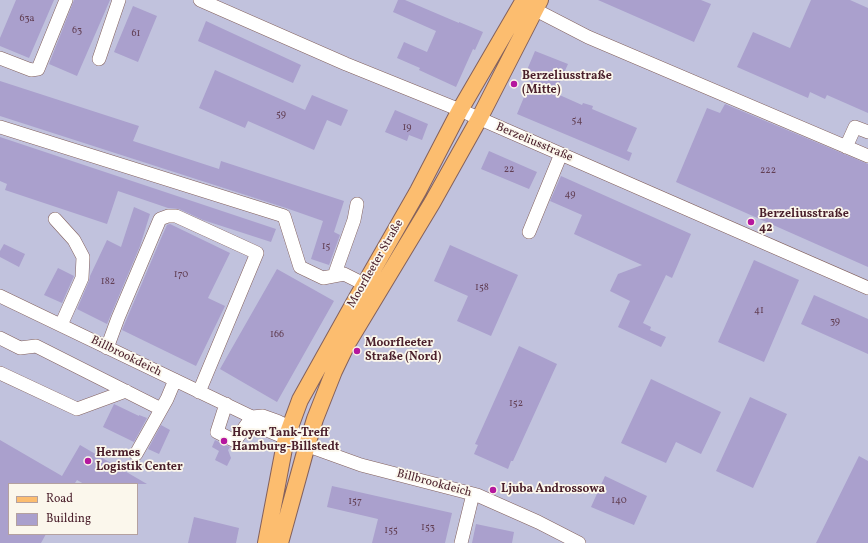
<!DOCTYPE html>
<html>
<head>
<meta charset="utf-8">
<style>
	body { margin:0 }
	#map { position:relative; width:868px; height:543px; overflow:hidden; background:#eedcb9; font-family:Vollkorn,serif }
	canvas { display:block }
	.legend { position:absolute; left:8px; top:483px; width:130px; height:52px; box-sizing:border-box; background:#fbf7ec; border:1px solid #b4a19f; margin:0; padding:5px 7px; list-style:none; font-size:12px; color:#4a1f2b }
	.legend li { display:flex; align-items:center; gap:8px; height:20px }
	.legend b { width:20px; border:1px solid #b4a19f }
</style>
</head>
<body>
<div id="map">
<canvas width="868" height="543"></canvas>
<ul class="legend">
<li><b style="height:5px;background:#fcbd6f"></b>Road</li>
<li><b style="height:11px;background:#aaa0cd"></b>Building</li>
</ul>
</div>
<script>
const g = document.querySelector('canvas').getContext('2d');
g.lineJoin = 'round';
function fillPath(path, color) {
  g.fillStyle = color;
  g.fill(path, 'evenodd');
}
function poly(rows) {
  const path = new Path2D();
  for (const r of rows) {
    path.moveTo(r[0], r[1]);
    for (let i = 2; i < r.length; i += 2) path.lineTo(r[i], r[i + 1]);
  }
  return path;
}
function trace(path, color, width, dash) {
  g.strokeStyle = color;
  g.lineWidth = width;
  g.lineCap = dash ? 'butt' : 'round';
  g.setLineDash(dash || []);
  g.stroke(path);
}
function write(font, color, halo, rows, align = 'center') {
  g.font = font + ' Vollkorn,serif';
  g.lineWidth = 3.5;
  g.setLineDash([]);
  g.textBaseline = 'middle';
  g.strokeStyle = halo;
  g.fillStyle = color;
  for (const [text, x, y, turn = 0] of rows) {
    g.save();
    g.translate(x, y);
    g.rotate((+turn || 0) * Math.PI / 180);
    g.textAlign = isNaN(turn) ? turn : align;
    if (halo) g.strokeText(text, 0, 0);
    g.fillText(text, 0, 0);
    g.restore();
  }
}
fillPath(poly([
	[0,0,868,0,868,543,0,543],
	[9,484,137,484,137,534,9,534]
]), '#c1c2dd');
fillPath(poly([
	[16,0,54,0,29,58,0,46,0,38],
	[74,0,110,0,77,76,49,64],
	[398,0,405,0,459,23,459,22,483,32,475,50,473,49,456,87,419,70,420,68,397,58,404,42,427,52,436,31,393,12],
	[598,0,701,0,711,4,694,42],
	[811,0,850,0,868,8,868,113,827,95,825,99,810,92,808,98,737,67,753,32,790,48],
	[133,6,157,16,138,62,114,52],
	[206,21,301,65,293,83,198,41],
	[535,51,568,64,555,93,582,105,583,103,593,106,592,109,637,128,627,151,632,153,629,161,517,114,534,73,527,70],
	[215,70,305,110,312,95,348,110,341,126,327,120,314,150,248,121,245,128,199,108],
	[0,81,139,126,133,141,219,169,221,161,344,201,334,232,340,235,329,265,311,259,323,221,286,208,0,116],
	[725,104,868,164,868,267,676,182,707,108,720,113],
	[395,110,428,124,422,140,409,135,407,141,385,132],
	[0,137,276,229,271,242,203,220,179,209,168,208,118,191,107,224,5,190,7,184,0,181],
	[489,151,537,172,529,189,481,169],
	[561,176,691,234,672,278,666,275,643,323,651,327,650,330,666,337,661,347,618,327,630,301,610,291,618,274,642,265,574,234,582,215,550,201],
	[134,207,150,214,140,246,107,324,77,309,89,281,90,276,107,240,121,247],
	[170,224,230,253,208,298,225,306,196,366,122,330,162,236,167,225],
	[4,244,25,254,19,267,0,257,0,251],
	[450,245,518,275,491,336,457,321,468,296,434,281],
	[754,260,799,280,764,362,718,342],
	[58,268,74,276,62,303,44,295],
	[277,269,334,301,277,402,220,369],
	[814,295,868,319,868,354,801,324],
	[519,346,557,364,513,461,511,461,508,469,474,454,478,445,475,444],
	[651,379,721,412,701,454,676,442,666,463,621,443],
	[750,397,787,414,753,488,716,471],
	[114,404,139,416,139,415,147,418,134,442,103,427],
	[161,425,170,430,159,454,148,449],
	[0,440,62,476,80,445,147,484,84,484,77,480,75,483,76,484,9,484,9,534,46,534,41,543,0,543],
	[215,440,230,447,228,450,231,458,227,466,215,460,219,451,212,447],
	[859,456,868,461,868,543,816,543],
	[605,476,647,496,634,525,591,507],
	[332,486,452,513,445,543,372,543,378,519,327,507],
	[194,517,239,528,236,543,188,543],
	[476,524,514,532,512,543,472,543]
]), '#aaa0cd');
const minor = poly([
	[200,0,346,64,460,110,868,288],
	[528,6,588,37,868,156],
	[0,58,31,70,38,69,66,0],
	[99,59,119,0],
	[0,127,284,216,300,267,323,278,344,274,364,284],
	[846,147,855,127,868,132],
	[55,219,74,240,83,257,82,278,61,325],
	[529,232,561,154],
	[334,276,354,220,357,204],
	[0,296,252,417,263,416,277,421,289,427,296,434],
	[0,338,20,348,36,346,161,409],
	[107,348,118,318,160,219,168,216,176,216,257,253,199,392],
	[0,373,77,409,126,391],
	[226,404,217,432,235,441,252,417],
	[252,417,257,426,286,438,361,465,477,495,538,522,579,543],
	[136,454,167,399,175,380],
	[461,543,473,494]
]);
const major = poly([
	[266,543,286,438,300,400,358,296,418,191,460,110,524,0],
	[280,543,307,445,315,419,334,371,347,344,432,203,479,119,540,0]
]);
trace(minor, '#83615d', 14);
trace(major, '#83615d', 18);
trace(minor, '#fff', 13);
trace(major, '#fcbd6f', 16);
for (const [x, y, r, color] of [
	[514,84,4,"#b5179e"],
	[751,222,4,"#b5179e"],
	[357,351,4,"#b5179e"],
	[224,441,4,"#b5179e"],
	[88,461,4,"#b5179e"],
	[493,490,4,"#b5179e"]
]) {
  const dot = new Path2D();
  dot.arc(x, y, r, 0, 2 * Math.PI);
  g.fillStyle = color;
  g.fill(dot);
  trace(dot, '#fbf7ec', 1.5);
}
write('10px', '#623f54', null, [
	["63a",27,19],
	["63",77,31],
	["61",136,34],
	["59",281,115],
	["54",577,121],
	["19",407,128],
	["22",509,170],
	["222",768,171],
	["49",570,195],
	["15",326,247],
	["170",181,275],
	["182",108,282],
	["158",482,288],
	["41",759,311],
	["39",835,322],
	["166",277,335],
	["152",516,404],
	["140",619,501],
	["157",355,502],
	["153",428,528],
	["155",391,531]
]);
write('bold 12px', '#4a1f2b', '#fbf7ec', [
	["Berzeliusstraße",522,77],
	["(Mitte)",522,91],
	["Berzeliusstraße",759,215],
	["42",759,229],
	["Moorfleeter",365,344],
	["Straße (Nord)",365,358],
	["Hoyer Tank-Treff",232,434],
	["Hamburg-Billstedt",232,448],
	["Hermes",96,454],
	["Logistik Center",96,468],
	["Ljuba Androssowa",501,490]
], 'left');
write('12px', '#4a1f2b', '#fbf7ec', [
	["Berzeliusstraße",534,143,23],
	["Moorfleeter Straße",376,264,-60],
	["Billbrookdeich",126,357,26],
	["Billbrookdeich",434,484,15]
]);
</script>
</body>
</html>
